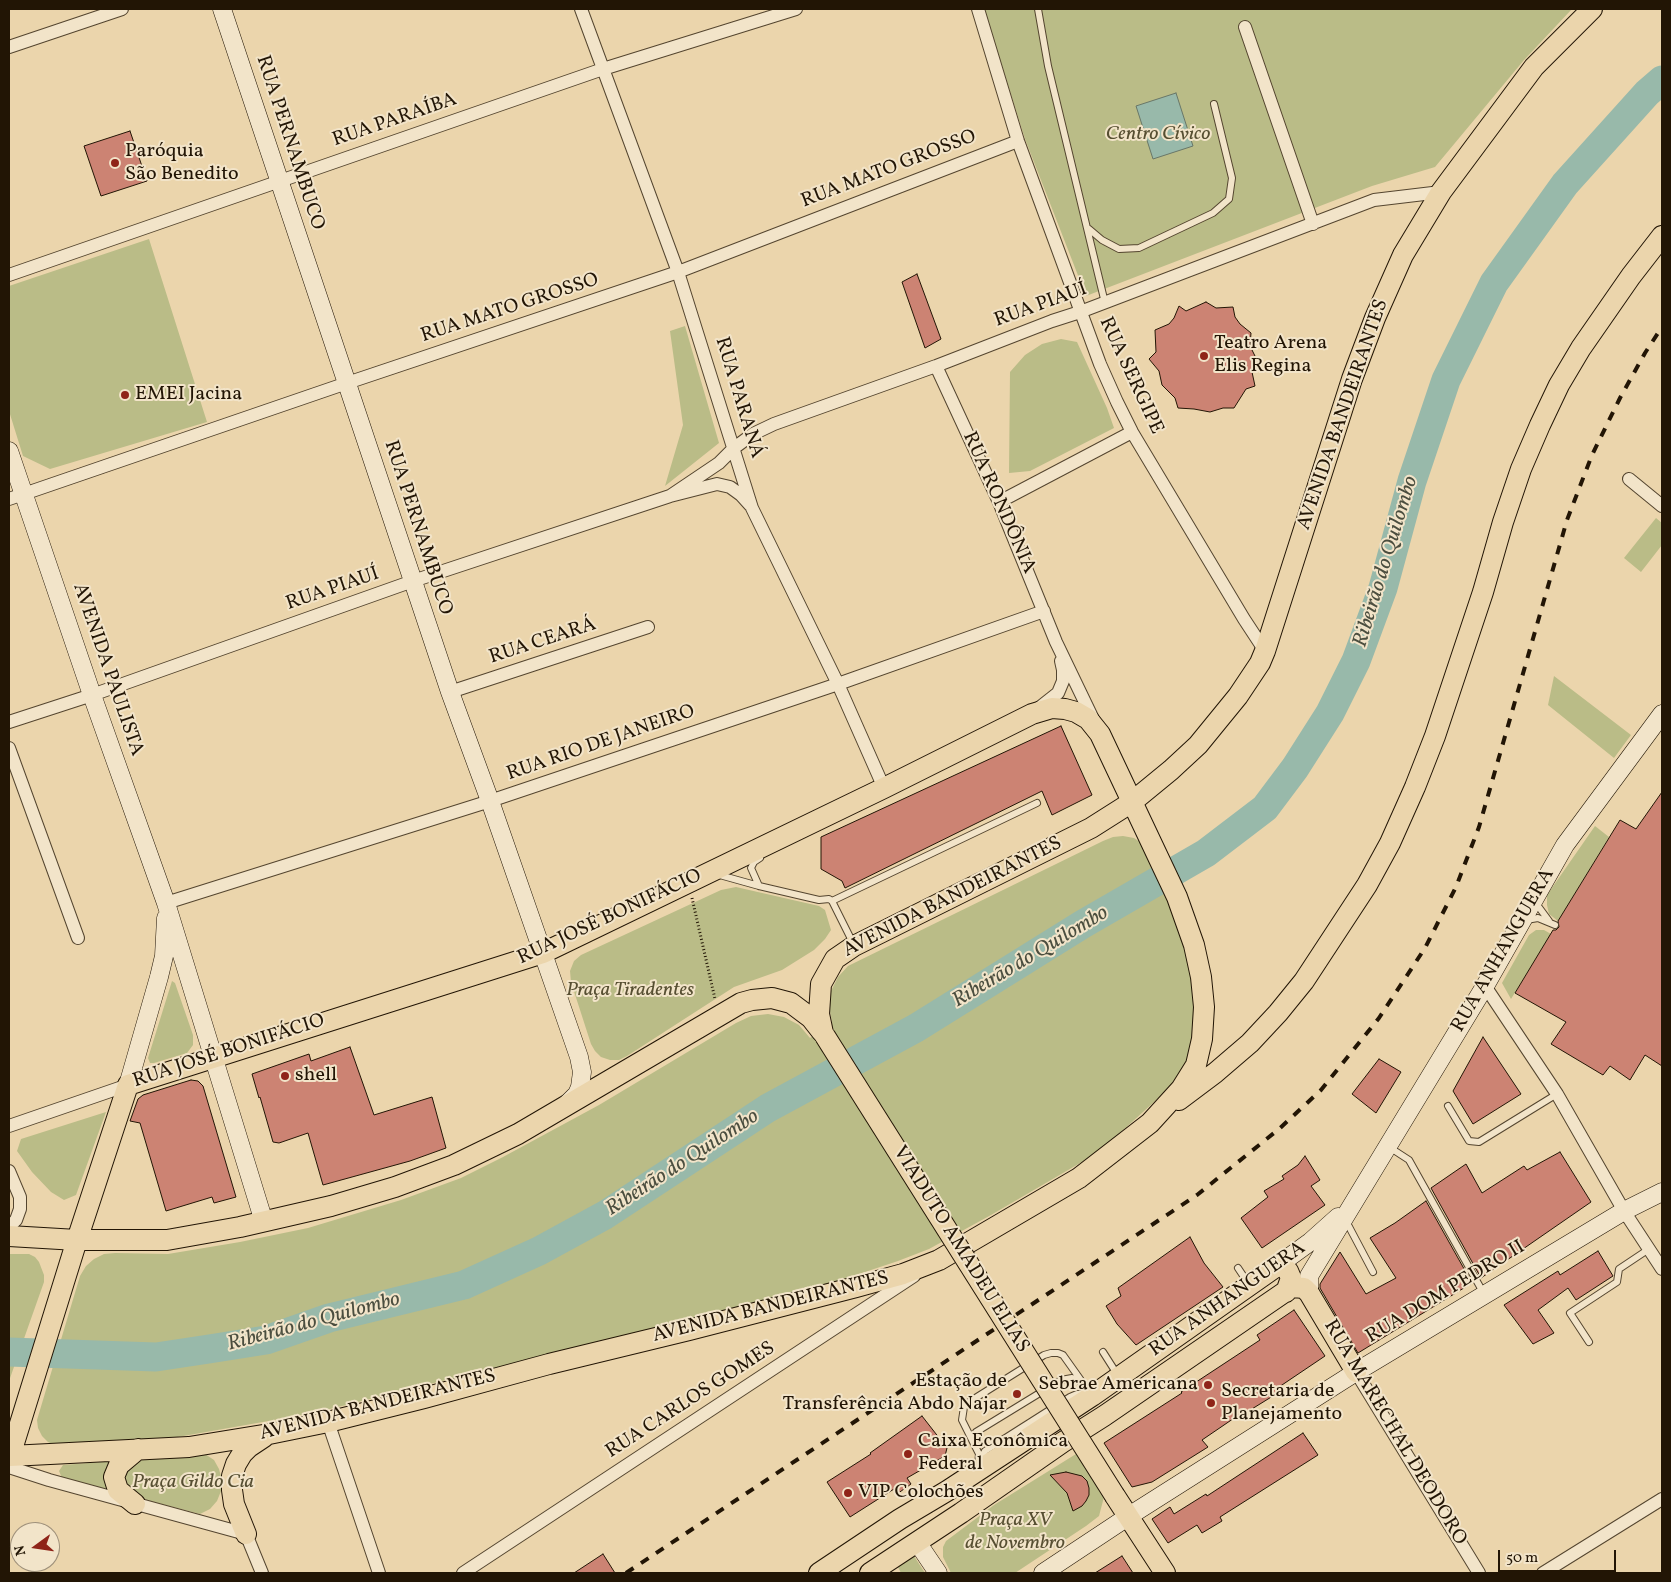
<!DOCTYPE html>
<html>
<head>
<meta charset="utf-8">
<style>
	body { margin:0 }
	#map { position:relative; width:1671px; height:1582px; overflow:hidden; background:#ebd5ac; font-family:Vollkorn,serif }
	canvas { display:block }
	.frame { position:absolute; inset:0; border:10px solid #221505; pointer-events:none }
	.north { position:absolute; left:10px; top:1522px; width:50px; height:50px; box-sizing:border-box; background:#f2e4c9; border:1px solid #9f917b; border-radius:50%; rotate:256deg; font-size:14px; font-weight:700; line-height:20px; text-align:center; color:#221505 }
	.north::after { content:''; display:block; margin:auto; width:18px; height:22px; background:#8f2418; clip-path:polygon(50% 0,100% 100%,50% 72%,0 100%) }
	.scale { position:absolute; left:1498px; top:1550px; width:118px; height:22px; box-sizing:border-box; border:2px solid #221505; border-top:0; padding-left:6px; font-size:15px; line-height:18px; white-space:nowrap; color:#221505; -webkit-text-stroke:4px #f2e4c9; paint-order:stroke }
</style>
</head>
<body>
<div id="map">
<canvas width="1671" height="1582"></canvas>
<div class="frame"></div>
<div class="north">N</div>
<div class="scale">50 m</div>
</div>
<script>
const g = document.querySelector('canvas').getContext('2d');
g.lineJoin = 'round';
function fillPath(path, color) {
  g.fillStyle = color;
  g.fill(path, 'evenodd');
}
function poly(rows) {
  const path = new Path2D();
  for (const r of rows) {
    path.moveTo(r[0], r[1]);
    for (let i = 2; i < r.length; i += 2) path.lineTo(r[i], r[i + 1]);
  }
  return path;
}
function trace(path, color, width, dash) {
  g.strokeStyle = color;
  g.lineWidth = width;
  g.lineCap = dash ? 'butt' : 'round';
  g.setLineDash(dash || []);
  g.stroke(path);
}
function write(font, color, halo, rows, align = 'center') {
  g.font = font + ' Vollkorn,serif';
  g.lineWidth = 4;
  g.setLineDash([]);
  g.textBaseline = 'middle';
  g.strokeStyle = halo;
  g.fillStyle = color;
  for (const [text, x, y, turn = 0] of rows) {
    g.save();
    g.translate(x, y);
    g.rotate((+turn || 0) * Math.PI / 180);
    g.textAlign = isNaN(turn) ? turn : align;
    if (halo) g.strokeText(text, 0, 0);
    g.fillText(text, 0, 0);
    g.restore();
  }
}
fillPath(poly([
	[984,9,1572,9,1524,60,1435,167,1372,186,1086,296,1025,139],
	[149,239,207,422,50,469,23,456,9,411,9,286],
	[685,326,719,443,665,486,683,425,670,331],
	[1061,339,1077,342,1107,408,1114,428,1030,471,1009,473,1010,372,1025,355,1042,344],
	[1656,518,1662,523,1662,545,1641,572,1624,558],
	[1554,676,1631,735,1614,758,1548,705],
	[1595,826,1609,837,1558,921,1549,914,1547,905,1547,895],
	[1123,836,1134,838,1143,844,1171,902,1195,984,1193,1046,1183,1073,1154,1102,1099,1152,991,1215,929,1249,898,1261,772,1303,566,1350,314,1413,172,1438,56,1446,48,1442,42,1436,38,1428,37,1420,80,1276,86,1266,94,1259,104,1254,115,1253,168,1254,240,1242,308,1228,401,1200,461,1178,503,1157,599,1105,736,1023,751,1016,768,1014,784,1017,799,1025,810,1038,832,1022,829,1007,831,991,838,977,848,966,1103,841,1113,837],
	[736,887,819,906,825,910,831,930,825,939,814,950,782,970,734,987,627,1056,619,1060,610,1060,601,1057,595,1051,591,1044,571,982,570,971,574,961,581,955,721,890],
	[1536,930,1544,930,1551,934,1511,999,1502,983,1529,935],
	[172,981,175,983,193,1035,193,1045,187,1053,154,1063,150,1063,148,1058],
	[106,1112,76,1195,64,1200,51,1192,32,1172,17,1151,21,1139],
	[9,1254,29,1254,35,1257,39,1262,44,1275,44,1282,9,1381],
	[205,1454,214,1460,219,1469,222,1480,221,1491,217,1501,210,1509,200,1514,62,1478,59,1471,63,1465],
	[1076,1454,1104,1497,1099,1516,1086,1526,1015,1573,951,1573,943,1557,943,1547,946,1541,994,1505],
	[906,1552,914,1556,925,1573,901,1573,897,1565]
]), '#babc87');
const water = poly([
	[1176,93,1193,146,1153,159,1136,106,1176,93]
]);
fillPath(water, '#98b9aa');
trace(water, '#697768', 1);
trace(poly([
	[9,1352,156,1357,209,1349,266,1340,329,1318,464,1285,539,1251,605,1215,768,1108,916,1028,1083,924,1206,853,1265,808,1295,768,1330,713,1356,661,1383,588,1412,481,1446,380,1494,283,1565,184,1647,93,1662,80]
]), '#98b9aa', 29);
const building = poly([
	[130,131,147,181,101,196,84,146,130,131],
	[917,274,941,339,925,348,902,282,917,274],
	[1206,302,1216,308,1233,307,1235,317,1240,324,1251,333,1250,346,1257,360,1252,372,1255,386,1246,389,1234,408,1223,408,1210,412,1194,409,1178,408,1175,398,1162,385,1159,371,1149,359,1156,352,1155,330,1169,324,1174,318,1179,306,1186,311,1206,302],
	[1061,726,1092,795,1052,815,1042,791,845,888,842,881,821,869,821,837,1061,726],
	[1662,792,1662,1066,1645,1055,1630,1080,1610,1066,1603,1075,1551,1044,1566,1022,1515,993,1553,930,1556,930,1559,927,1558,921,1620,820,1636,829,1662,792],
	[1483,1037,1521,1094,1473,1124,1453,1091,1483,1037],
	[350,1047,374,1115,432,1097,446,1148,410,1161,323,1185,308,1133,279,1143,273,1142,260,1097,259,1098,252,1074,309,1054,311,1061,350,1047],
	[1379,1059,1401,1072,1376,1113,1352,1094,1379,1059],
	[191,1080,198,1081,203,1086,236,1197,214,1203,212,1197,166,1211,140,1123,130,1121,138,1099,143,1095,191,1080],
	[1560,1152,1591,1202,1481,1278,1431,1188,1466,1164,1482,1193,1524,1166,1527,1170,1560,1152],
	[1305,1156,1320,1180,1311,1186,1325,1205,1262,1248,1241,1218,1268,1197,1264,1191,1284,1179,1282,1176,1298,1165,1305,1156],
	[1426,1201,1472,1283,1358,1353,1320,1288,1320,1284,1340,1252,1366,1294,1396,1278,1370,1238,1395,1223,1426,1201],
	[1190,1237,1204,1263,1223,1287,1136,1345,1117,1324,1106,1306,1121,1296,1118,1288,1190,1237],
	[1598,1251,1613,1276,1576,1300,1568,1288,1538,1310,1554,1333,1533,1344,1504,1305,1558,1271,1560,1275,1598,1251],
	[1294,1310,1325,1356,1279,1387,1281,1391,1247,1412,1246,1410,1202,1440,1208,1447,1152,1482,1132,1487,1104,1443,1182,1393,1181,1392,1260,1340,1257,1335,1294,1310],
	[922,1416,947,1448,945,1456,907,1478,911,1484,897,1494,894,1489,850,1517,827,1482,871,1454,870,1453,922,1416],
	[1303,1433,1318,1455,1220,1517,1222,1521,1202,1533,1197,1525,1168,1543,1152,1519,1170,1507,1174,1514,1206,1494,1207,1496,1303,1433],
	[1066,1472,1082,1476,1087,1481,1089,1488,1089,1495,1086,1501,1082,1506,1073,1511,1067,1493,1050,1475,1066,1472],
	[603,1554,615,1573,574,1573,603,1554],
	[1122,1556,1133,1573,1095,1573,1122,1556]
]);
fillPath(building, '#cc8373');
trace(building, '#221505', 1);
const lane = poly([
	[1038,9,1048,66,1105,303],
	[1089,229,1102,240,1119,249,1139,248,1213,213,1229,199,1232,178,1214,104],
	[716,874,759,886,819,900,829,899,832,901,1037,803],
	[759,886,751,868,754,862,760,858],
	[832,901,854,945],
	[1537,902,1538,906,1549,921],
	[1526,920,1538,918,1555,925],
	[1448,1106,1469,1141,1479,1142,1557,1094],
	[1389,1147,1409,1160,1484,1294],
	[1346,1221,1373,1272],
	[1238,1268,1248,1283],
	[1589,1342,1570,1313,1617,1282,1619,1269,1649,1249],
	[1103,1352,1117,1374],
	[975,1443,974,1437,976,1432,1061,1380,1072,1378,1081,1382],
	[980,1460,985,1451,1070,1397,1077,1394,1086,1394],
	[978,1465,979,1454,962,1420,964,1407,969,1402,1044,1355,1051,1353,1058,1353,1063,1355,1090,1393]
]);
const street = poly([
	[581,9,678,272,752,508,838,684,884,788],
	[978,9,1018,141,1100,364,1117,402,1132,432,1244,619,1265,651],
	[1245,27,1313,224],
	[9,47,122,9],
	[9,275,603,69,796,9],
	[936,366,999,502,1056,642,1094,721],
	[1629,479,1662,506],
	[670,496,719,463,734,448,753,434,774,424,936,366,1052,321,1080,312,1374,200,1441,192],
	[9,499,347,383,678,272,1018,141],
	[999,502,1132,432],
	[450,692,648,627],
	[1039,708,1058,693,1063,681,1063,670,1061,661],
	[9,722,92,695,413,581,670,496,717,484,730,487,741,495,750,505],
	[9,748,78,938],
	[166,903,490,801,838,684,1044,611],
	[1485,986,1557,1094,1624,1211,1662,1269],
	[9,1126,128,1085],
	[9,1171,20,1197,20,1209,16,1220,9,1227],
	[1356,1372,1479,1573],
	[328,1422,379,1573],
	[9,1467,49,1480,246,1534,262,1573],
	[463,1573,914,1276],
	[1543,1573,1662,1499]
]);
const secondary = poly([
	[222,9,450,692,490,801,579,1057,582,1072,580,1087,577,1094,567,1104],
	[9,451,92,695,166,903,264,1222],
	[128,1085,159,977,164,956,166,918],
	[1277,1266,1310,1242,1338,1217],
	[1309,1293,1309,1276,1485,986,1565,845,1662,714],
	[917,1542,938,1573],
	[1043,1573,1129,1516,1356,1372,1624,1211,1662,1192]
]);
const primary = poly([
	[823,1033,819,1014,821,984,835,959,854,946,1091,828,1132,802,1171,770,1198,745,1238,696,1260,663,1265,651,1352,379,1375,318,1403,255,1441,192,1534,67,1592,9],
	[1179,1100,1215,1073,1250,1043,1278,1013,1304,981,1367,885,1390,843,1415,787,1435,736,1483,592,1503,522,1521,469,1540,425,1559,385,1581,348,1631,276,1662,236],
	[9,1236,77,1240,167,1240,240,1227,331,1206,395,1187,454,1165,518,1134,741,1003,752,1000,772,998,791,1003,811,1018,822,1032],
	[9,1455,10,1456,189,1447,269,1434,328,1422,424,1398,549,1364,689,1330,856,1287,903,1274,939,1260,1079,1178,1150,1123,1181,1089,1196,1065,1202,1039,1204,1007,1201,977,1194,945,1177,897,1100,734,1088,719,1076,712,1065,709,1052,708,1032,714,884,788,543,953,128,1085,77,1240,10,1456],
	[1115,1496,1165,1573],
	[135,1504,118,1490,114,1477,119,1465,138,1449],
	[246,1534,234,1504,232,1490,232,1476,236,1464,242,1454,249,1447,264,1437],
	[819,1573,900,1519,947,1491,1092,1396,1277,1266,1283,1267,1288,1271,1291,1278,1286,1292],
	[870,1573,961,1513,1063,1442,1104,1416,1292,1287,1304,1288,1309,1293,1356,1372]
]);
trace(lane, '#54452f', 8);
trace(street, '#54452f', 14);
trace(secondary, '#221505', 19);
trace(primary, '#221505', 22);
trace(poly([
	[692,898,715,999]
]), '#221505', 3, [1, 2.5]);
trace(lane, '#f2e4c9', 6);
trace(street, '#f2e4c9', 12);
trace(secondary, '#f2e4c9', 18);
trace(primary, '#ebd5ac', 20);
trace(poly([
	[626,1573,1197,1195,1279,1129,1321,1090,1379,1018,1425,948,1456,887,1479,827,1567,520,1592,455,1620,398,1645,353,1662,327]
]), '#221505', 4, [9, 9]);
const primaryBridge = poly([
	[825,1036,1115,1496]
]);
trace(primaryBridge, '#221505', 22, []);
trace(primaryBridge, '#ebd5ac', 20);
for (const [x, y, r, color] of [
	[115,163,5,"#8f2418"],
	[1204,356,5,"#8f2418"],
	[125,395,5,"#8f2418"],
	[285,1076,5,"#8f2418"],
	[1208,1385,5,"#8f2418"],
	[1017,1394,5,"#8f2418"],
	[1211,1403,5,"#8f2418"],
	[908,1454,5,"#8f2418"],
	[848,1493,5,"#8f2418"]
]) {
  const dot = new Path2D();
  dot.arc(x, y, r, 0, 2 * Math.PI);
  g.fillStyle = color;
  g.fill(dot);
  trace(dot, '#f2e4c9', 2);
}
write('20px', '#221505', '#f2e4c9', [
	["RUA PARAÍBA",395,121,-19],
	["RUA PERNAMBUCO",289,143,72],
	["RUA MATO GROSSO",889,170,-21],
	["RUA PIAUÍ",1041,306,-20],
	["RUA MATO GROSSO",510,309,-18],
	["RUA SERGIPE",1130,376,65],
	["RUA PARANÁ",738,398,73],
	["AVENIDA BANDEIRANTES",1344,415,-71],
	["RUA RONDÔNIA",998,503,66],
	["RUA PERNAMBUCO",417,528,72],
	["RUA PIAUÍ",333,590,-19],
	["RUA CEARÁ",543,642,-18],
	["AVENIDA PAULISTA",107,670,71],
	["RUA RIO DE JANEIRO",601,744,-19],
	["AVENIDA BANDEIRANTES",953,898,-27],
	["RUA JOSÉ BONIFÁCIO",610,918,-25],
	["RUA ANHANGUERA",1504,951,-60],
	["RUA JOSÉ BONIFÁCIO",229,1052,-18],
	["VIADUTO AMADEU ELIAS",960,1250,58],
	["RUA DOM PEDRO II",1446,1293,-31],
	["RUA ANHANGUERA",1228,1300,-35],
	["AVENIDA BANDEIRANTES",771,1308,-14],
	["RUA CARLOS GOMES",691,1401,-33],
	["AVENIDA BANDEIRANTES",378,1406,-14],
	["RUA MARECHAL DEODORO",1394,1433,59]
]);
write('italic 20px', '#574f32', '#f2e4c9', [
	["Centro Cívico",1158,135],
	["Praça Tiradentes",630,991],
	["Praça Gildo Cia",193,1483],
	["Praça XV",1015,1521],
	["de Novembro",1015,1544]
]);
write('20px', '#221505', '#f2e4c9', [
	["Paróquia",125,152],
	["São Benedito",125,175],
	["Teatro Arena",1214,344],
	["Elis Regina",1214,367],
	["EMEI Jacina",135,395],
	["shell",295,1076],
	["Estação de",1007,1382,"right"],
	["Transferência Abdo Najar",1007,1405,"right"],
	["Sebrae Americana",1198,1385,"right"],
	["Secretaria de",1221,1392],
	["Planejamento",1221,1415],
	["Caixa Econômica",918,1442],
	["Federal",918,1465],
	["VIP Colochões",858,1493]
], 'left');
write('italic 21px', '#4b4e3f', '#f2e4c9', [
	["Ribeirão do Quilombo",1387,562,-73],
	["Ribeirão do Quilombo",1031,958,-31],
	["Ribeirão do Quilombo",683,1164,-33],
	["Ribeirão do Quilombo",314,1323,-15]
]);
</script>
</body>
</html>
